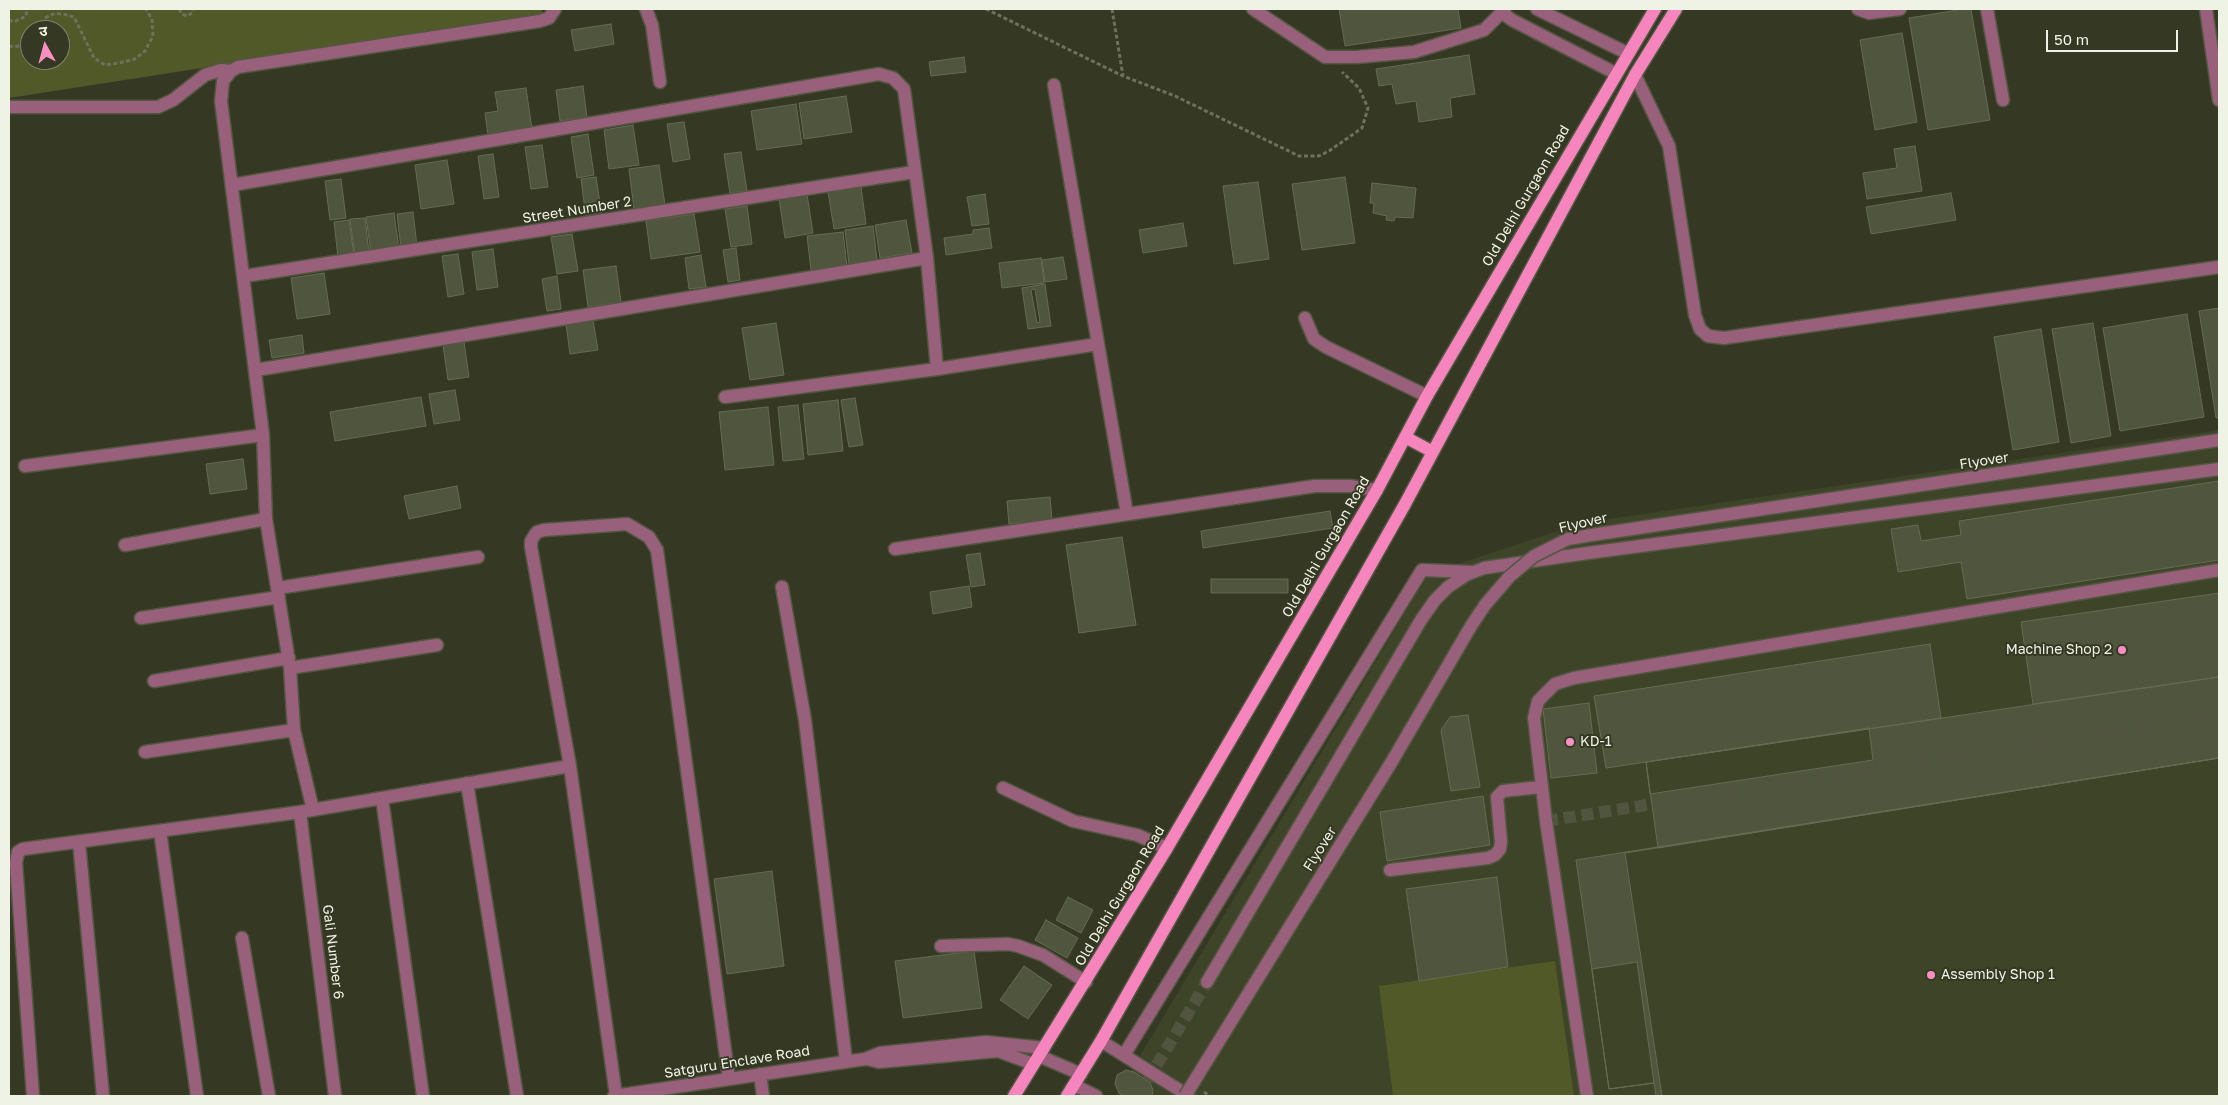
<!DOCTYPE html>
<html>
<head>
<meta charset="utf-8">
<style>
	body { margin:0 }
	#map { position:relative; width:2228px; height:1105px; overflow:hidden; background:#353923; font-family:"Golos Text","Noto Sans Devanagari",sans-serif }
	canvas { display:block }
	.frame { position:absolute; inset:0; border:10px solid #eff3e5; pointer-events:none }
	.north { position:absolute; left:20px; top:20px; width:50px; height:50px; box-sizing:border-box; background:#353923; border:1px solid #7f8371; border-radius:50%; rotate:353deg; font-size:14px; font-weight:700; line-height:20px; text-align:center; color:#eff3e5 }
	.north::after { content:''; display:block; margin:auto; width:18px; height:22px; background:#fb8fc4; clip-path:polygon(50% 0,100% 100%,50% 72%,0 100%) }
	.scale { position:absolute; left:2046px; top:30px; width:132px; height:22px; box-sizing:border-box; border:2px solid #eff3e5; border-top:0; padding-left:6px; font-size:15px; line-height:18px; white-space:nowrap; color:#eff3e5; -webkit-text-stroke:4px #353923; paint-order:stroke }
</style>
</head>
<body>
<div id="map">
<canvas width="2228" height="1105"></canvas>
<div class="frame"></div>
<div class="north">उ</div>
<div class="scale">50 m</div>
</div>
<script>
const g = document.querySelector('canvas').getContext('2d');
g.lineJoin = 'round';
function fillPath(path, color) {
  g.fillStyle = color;
  g.fill(path, 'evenodd');
}
function poly(rows) {
  const path = new Path2D();
  for (const r of rows) {
    path.moveTo(r[0], r[1]);
    for (let i = 2; i < r.length; i += 2) path.lineTo(r[i], r[i + 1]);
  }
  return path;
}
function trace(path, color, width, dash) {
  g.strokeStyle = color;
  g.lineWidth = width;
  g.lineCap = dash ? 'butt' : 'round';
  g.setLineDash(dash || []);
  g.stroke(path);
}
function write(font, color, halo, rows, align = 'center') {
  g.font = font + ' "Golos Text",sans-serif';
  g.lineWidth = 4;
  g.setLineDash([]);
  g.textBaseline = 'middle';
  g.strokeStyle = halo;
  g.fillStyle = color;
  for (const [text, x, y, turn = 0] of rows) {
    g.save();
    g.translate(x, y);
    g.rotate((+turn || 0) * Math.PI / 180);
    g.textAlign = isNaN(turn) ? turn : align;
    if (halo) g.strokeText(text, 0, 0);
    g.fillText(text, 0, 0);
    g.restore();
  }
}
fillPath(poly([
	[2219,430,2219,1096,1116,1096,1428,574,1582,523]
]), '#3e4427');
fillPath(poly([
	[9,9,542,9,543,15,9,98],
	[30,30,60,30,60,60,30,60],
	[1555,961,1574,1096,1393,1096,1379,986]
]), '#515929');
const building = poly([
	[1339,9,1458,9,1461,28,1345,46,1339,9],
	[1964,9,1971,9,1990,120,1928,130,1909,18,1964,9],
	[611,24,614,44,575,51,571,30,611,24],
	[1902,33,1917,122,1875,130,1860,40,1902,33],
	[1469,55,1475,94,1450,98,1452,117,1419,122,1416,101,1396,104,1392,84,1379,86,1376,69,1469,55],
	[964,57,966,72,931,76,929,62,964,57],
	[583,86,587,117,560,121,556,90,583,86],
	[526,88,532,129,488,135,485,113,498,111,495,92,526,88],
	[846,96,852,132,804,139,799,103,846,96],
	[796,104,802,144,757,150,751,111,796,104],
	[684,122,690,159,673,162,667,124,684,122],
	[633,125,639,165,609,169,604,130,633,125],
	[588,134,594,175,577,178,571,137,588,134],
	[542,145,548,187,531,189,525,147,542,145],
	[1915,146,1922,191,1867,199,1863,173,1897,168,1894,149,1915,146],
	[741,152,747,191,730,193,724,154,741,152],
	[493,154,499,197,484,199,478,156,493,154],
	[447,160,454,204,421,209,415,165,447,160],
	[659,165,665,205,634,209,629,169,659,165],
	[596,177,602,216,586,218,581,179,596,177],
	[1345,177,1355,243,1302,250,1292,184,1345,177],
	[341,179,346,218,330,220,325,181,341,179],
	[1258,182,1269,259,1234,264,1223,186,1258,182],
	[1372,183,1416,188,1413,218,1395,217,1394,221,1386,220,1387,216,1373,213,1374,203,1370,203,1372,183],
	[861,187,866,224,834,229,828,192,861,187],
	[1951,193,1956,220,1871,234,1866,207,1951,193],
	[807,194,813,233,785,238,779,199,807,194],
	[985,194,989,224,972,226,967,197,985,194],
	[747,206,752,244,731,247,725,209,747,206],
	[413,212,417,246,401,248,397,214,413,212],
	[394,213,399,249,371,253,366,217,394,213],
	[694,214,700,252,651,259,646,221,694,214],
	[365,218,369,253,355,255,350,219,365,218],
	[349,220,354,255,338,257,334,222,349,220],
	[906,220,912,253,880,258,875,225,906,220],
	[1183,223,1187,246,1143,253,1139,230,1183,223],
	[873,226,877,260,849,264,845,230,873,226],
	[989,228,992,248,946,255,944,238,973,234,973,230,989,228],
	[843,232,847,266,811,270,807,236,843,232],
	[572,234,578,271,557,274,551,237,572,234],
	[736,248,740,280,728,282,723,250,736,248],
	[493,249,498,287,477,290,472,252,493,249],
	[458,254,464,294,448,297,442,256,458,254],
	[701,255,706,287,689,289,685,258,701,255],
	[1063,257,1067,279,1045,282,1042,260,1063,257],
	[1041,258,1044,283,1002,288,999,263,1041,258],
	[616,266,621,302,588,307,583,270,616,266],
	[324,273,330,314,297,319,291,278,324,273],
	[557,276,561,309,547,311,542,279,557,276],
	[1045,284,1051,326,1028,329,1022,288,1045,284],
	[1035,289,1040,322,1037,323,1031,290,1035,289],
	[2219,308,2219,418,2216,418,2199,311,2219,308],
	[2187,314,2204,417,2120,431,2103,328,2187,314],
	[593,320,598,350,570,354,566,324,593,320],
	[776,323,784,375,750,380,742,328,776,323],
	[2093,323,2111,436,2071,443,2052,329,2093,323],
	[2041,329,2059,442,2013,450,1994,337,2041,329],
	[302,335,304,353,272,358,269,340,302,335],
	[464,342,469,377,448,380,443,345,464,342],
	[455,390,460,420,434,424,429,394,455,390],
	[421,397,426,426,335,441,330,412,421,397],
	[855,398,863,445,849,447,841,400,855,398],
	[838,400,843,451,808,455,803,404,838,400],
	[798,405,804,459,783,461,778,407,798,405],
	[768,407,774,465,725,470,719,412,768,407],
	[243,459,247,489,210,494,206,464,243,459],
	[2219,481,2219,560,1967,599,1961,562,1898,572,1891,529,1918,525,1921,541,1961,535,1959,521,2219,481],
	[457,486,461,508,409,519,404,496,457,486],
	[1050,497,1052,520,1009,524,1007,501,1050,497],
	[1330,511,1333,528,1203,548,1201,531,1330,511],
	[1122,537,1136,625,1079,633,1066,545,1122,537],
	[980,553,985,585,971,587,966,555,980,553],
	[1211,579,1288,579,1288,593,1211,593,1211,579],
	[969,586,972,607,933,614,930,592,969,586],
	[2219,593,2219,677,2033,704,2021,622,2219,593],
	[1930,644,1941,718,1606,768,1594,696,1930,644],
	[2219,677,2219,758,1658,848,1646,762,2219,677],
	[1589,703,1597,773,1551,778,1543,709,1589,703],
	[1468,715,1480,787,1451,791,1441,730,1450,717,1468,715],
	[1869,728,1873,760,1650,794,1646,762,1869,728],
	[2219,758,2219,1096,1662,1096,1625,853,2219,758],
	[2219,758,2219,1096,1656,1096,1654,1083,1609,1089,1576,860,2219,758],
	[1483,796,1490,845,1387,861,1380,812,1483,796],
	[772,871,784,966,727,974,714,879,772,871],
	[1497,877,1508,967,1419,981,1406,889,1497,877],
	[1068,897,1093,910,1081,933,1056,920,1068,897],
	[1046,920,1078,938,1067,958,1035,940,1046,920],
	[974,951,982,1008,903,1018,895,961,974,951],
	[1637,962,1654,1083,1609,1089,1592,969,1637,962],
	[1024,966,1052,985,1028,1019,1000,1000,1024,966],
	[1126,1070,1134,1072,1150,1083,1153,1090,1152,1096,1124,1096,1119,1093,1115,1084,1117,1075,1126,1070]
]);
fillPath(building, '#50553e');
trace(building, '#666b53', 1);
trace(poly([
	[1546,821,2219,714],
	[1138,1096,1207,982]
]), '#515540', 12, [12, 6]);
const minor = poly([
	[646,9,652,25,660,82],
	[1253,9,1325,57,1357,57,1414,52,1484,30,1505,9],
	[1537,9,1627,53],
	[1858,9,1869,13,1900,9],
	[1987,9,2003,100],
	[2206,9,2219,100],
	[1501,12,1512,20,1615,73],
	[1635,75,1669,146,1695,315,1700,329,1708,336,1724,338,2219,267],
	[1054,85,1127,514],
	[9,107,158,107,173,100,205,75,221,70,231,71],
	[232,185,879,74,893,78,904,89,927,258,937,369],
	[245,276,914,172],
	[1305,318,1314,339,1326,347,1427,396],
	[256,370,927,258],
	[725,397,937,369,1098,344],
	[25,466,263,435],
	[125,545,266,519],
	[895,549,1315,486,1350,486,1377,490],
	[782,587,805,720,846,1061],
	[278,588,478,557],
	[141,618,279,597],
	[290,668,437,645],
	[154,681,289,658],
	[145,752,294,730],
	[467,783,517,1096],
	[1003,788,1073,821,1137,835,1167,848],
	[382,798,423,1096],
	[313,810,294,730,290,668,266,519,263,435,221,101,223,81,231,71,238,67,540,21,549,18,555,9],
	[300,812,335,1096],
	[160,831,197,1096],
	[79,842,103,1096],
	[1390,870,1488,858,1495,855,1500,849,1501,842,1497,797,1503,791,1541,787],
	[242,938,269,1096],
	[941,946,1008,944,1018,946,1043,955,1086,982],
	[1207,982,1421,620,1435,600,1448,587,1466,575,1484,568,1588,553,2219,469],
	[1101,1041,1189,1096],
	[1124,1055,1422,570,1472,572],
	[1039,1056,1081,1074],
	[867,1059,879,1062,998,1051,1033,1064],
	[760,1074,763,1096],
	[1074,1085,1096,1096],
	[33,1096,16,863,18,852,23,849,300,812,570,766],
	[614,1096,865,1059,880,1053,986,1042,1044,1048],
	[616,1096,570,766,531,547,531,541,534,536,537,532,544,530,627,524,649,537,657,550,729,1079],
	[1587,1096,1546,821,1534,718,1538,701,1555,684,1574,678,2219,570]
]);
const major = poly([
	[1405,437,1433,452],
	[1014,1096,1167,848,1377,490,1427,396,1655,9],
	[1067,1096,1101,1041,1405,504,1635,75,1676,9]
]);
trace(minor, '#535742', 15);
trace(major, '#535742', 15);
trace(poly([
	[179,9,182,14,187,16,192,13,193,9],
	[986,9,1123,76,1175,96,1299,156,1319,156,1329,151,1362,128,1368,108,1359,88,1342,72],
	[1112,9,1123,76],
	[9,20,14,22,26,16,27,9],
	[40,30,45,18,53,14,63,14,74,17,94,58,105,65,119,63,135,59,145,51,153,36,152,20,146,9],
	[9,46,14,47,30,43],
	[1204,1092,1210,1096]
]), '#6d715e', 3, [4, 2.5]);
trace(minor, '#98607a', 12);
trace(major, '#f685bd', 12);
const minorBridge = poly([
	[1185,1096,1391,763,1471,626,1485,605,1509,577,1534,556,1568,539,1592,535,2219,440]
]);
trace(minorBridge, '#535742', 15, []);
trace(minorBridge, '#98607a', 12);
for (const [x, y, r, color] of [
	[2122,650,5,"#fb8fc4"],
	[1570,742,5,"#fb8fc4"],
	[1931,975,5,"#fb8fc4"]
]) {
  const dot = new Path2D();
  dot.arc(x, y, r, 0, 2 * Math.PI);
  g.fillStyle = color;
  g.fill(dot);
  trace(dot, '#353923', 2);
}
write('14px', '#eff3e5', '#353923', [
	["Old Delhi Gurgaon Road",1526,196,-60],
	["Street Number 2",577,210,-9],
	["Flyover",1984,461,-9],
	["Flyover",1583,523,-13],
	["Old Delhi Gurgaon Road",1326,547,-60],
	["Flyover",1320,849,-58],
	["Old Delhi Gurgaon Road",1120,896,-59],
	["Gali Number 6",333,952,83],
	["Satguru Enclave Road",737,1062,-9]
]);
write('14px', '#eff3e5', '#353923', [
	["Machine Shop 2",2112,650,"right"],
	["KD-1",1580,742],
	["Assembly Shop 1",1941,975]
], 'left');
</script>
</body>
</html>
